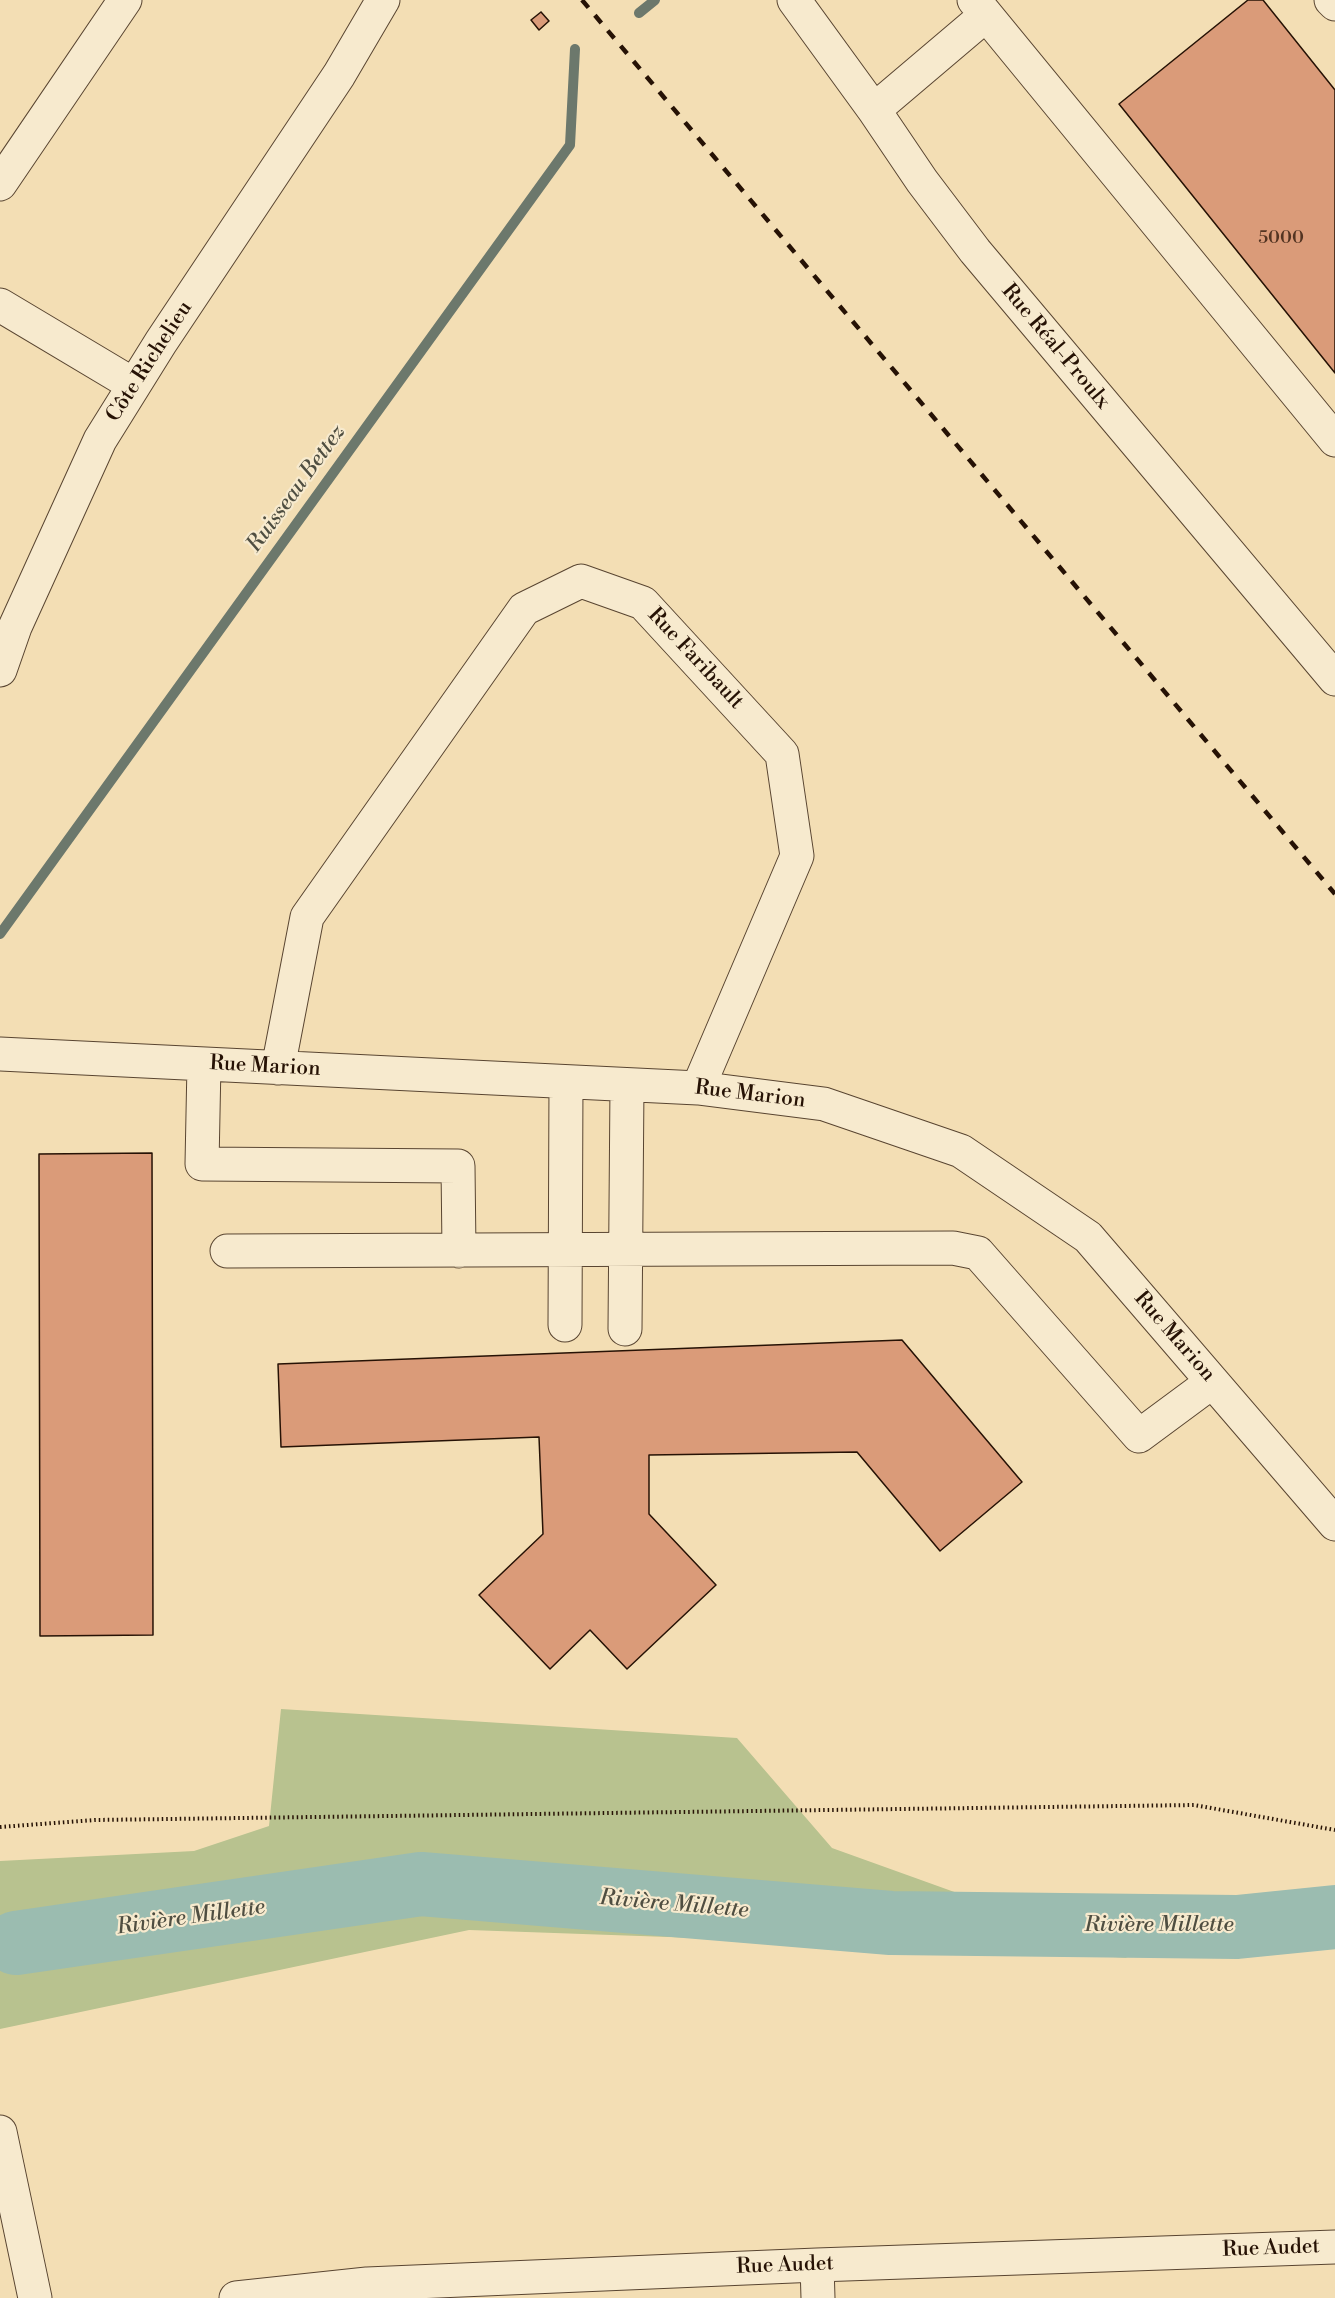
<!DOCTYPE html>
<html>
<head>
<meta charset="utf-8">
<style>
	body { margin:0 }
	canvas { display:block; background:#f3deb4 }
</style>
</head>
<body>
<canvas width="1335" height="2298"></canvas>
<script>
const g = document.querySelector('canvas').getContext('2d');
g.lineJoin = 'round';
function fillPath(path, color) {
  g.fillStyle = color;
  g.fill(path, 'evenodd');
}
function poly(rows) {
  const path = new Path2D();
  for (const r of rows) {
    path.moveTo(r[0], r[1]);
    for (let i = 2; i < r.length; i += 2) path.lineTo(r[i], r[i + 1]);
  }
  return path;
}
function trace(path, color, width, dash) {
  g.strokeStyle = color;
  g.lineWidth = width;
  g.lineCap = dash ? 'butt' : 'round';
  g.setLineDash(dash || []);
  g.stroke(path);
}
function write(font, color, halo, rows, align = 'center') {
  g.font = font + ' "Libre Bodoni",serif';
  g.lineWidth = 4.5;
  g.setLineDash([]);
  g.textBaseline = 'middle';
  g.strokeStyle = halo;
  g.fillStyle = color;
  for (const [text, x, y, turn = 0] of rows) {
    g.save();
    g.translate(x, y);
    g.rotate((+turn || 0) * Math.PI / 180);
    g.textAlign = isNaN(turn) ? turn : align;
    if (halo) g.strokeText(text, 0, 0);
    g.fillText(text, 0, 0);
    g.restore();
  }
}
fillPath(poly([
	[281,1709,737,1738,832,1848,1010,1912,1128,1958,981,1948,469,1930,0,2029,0,1861,194,1851,269,1826]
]), '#b8c28f');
trace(poly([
	[639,13,655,0],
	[0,934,570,145,575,49]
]), '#6c786c', 10);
trace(poly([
	[16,1943,421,1884,891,1923,1237,1927,1335,1917]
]), '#9bbcb0', 64);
const building = poly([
	[1248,0,1263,0,1335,90,1335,373,1119,104,1248,0],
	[541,12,549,21,539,30,531,20,541,12],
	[152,1153,153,1635,40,1636,39,1154,152,1153],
	[902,1340,1022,1482,940,1551,857,1452,649,1455,649,1514,716,1585,627,1669,590,1630,550,1669,479,1595,543,1534,539,1437,281,1447,278,1364,902,1340]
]);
fillPath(building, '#da9b79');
trace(building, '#261205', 1.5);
const minor = poly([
	[794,0,874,110,922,181,975,251,1335,679],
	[974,0,1335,440],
	[1331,0,1335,4],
	[874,110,986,15],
	[0,184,125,0],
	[0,305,134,385],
	[0,670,15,627,100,440,161,342,339,75,383,0],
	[0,1054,698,1088,824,1104,961,1151,1088,1237,1335,1524],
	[204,1064,202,1164,458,1166,459,1251],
	[278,1068,307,917,524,609,581,581,643,603,782,754,797,856,698,1088],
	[227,1251,953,1248,978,1253,1139,1436,1212,1382],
	[565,1325,566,1082],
	[625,1329,627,1085],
	[0,2132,35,2298],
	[817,2265,818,2298],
	[236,2298,367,2284,817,2265,1335,2247]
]);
trace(minor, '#594531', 35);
trace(poly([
	[0,1827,95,1820,1194,1805,1335,1830]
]), '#261205', 4, [1.5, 3]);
trace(minor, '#f7eace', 33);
trace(poly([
	[582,0,1335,894]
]), '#261205', 4.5, [10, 10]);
write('18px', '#533422', null, [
	["5000",1281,239]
]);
write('21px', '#261205', '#f7eace', [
	["Rue Réal-Proulx",1055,347,50],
	["Côte Richelieu",150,362,-57],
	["Rue Faribault",695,659,47],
	["Rue Marion",265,1067,3],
	["Rue Marion",750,1095,7],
	["Rue Marion",1174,1337,49],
	["Rue Audet",1271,2249,-2],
	["Rue Audet",785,2266,-2]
]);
write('italic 22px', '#4f4e41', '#f7eace', [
	["Ruisseau Bettez",297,489,-54],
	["Rivière Millette",674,1905,5],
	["Rivière Millette",191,1918,-8],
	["Rivière Millette",1159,1926]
]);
</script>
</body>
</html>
